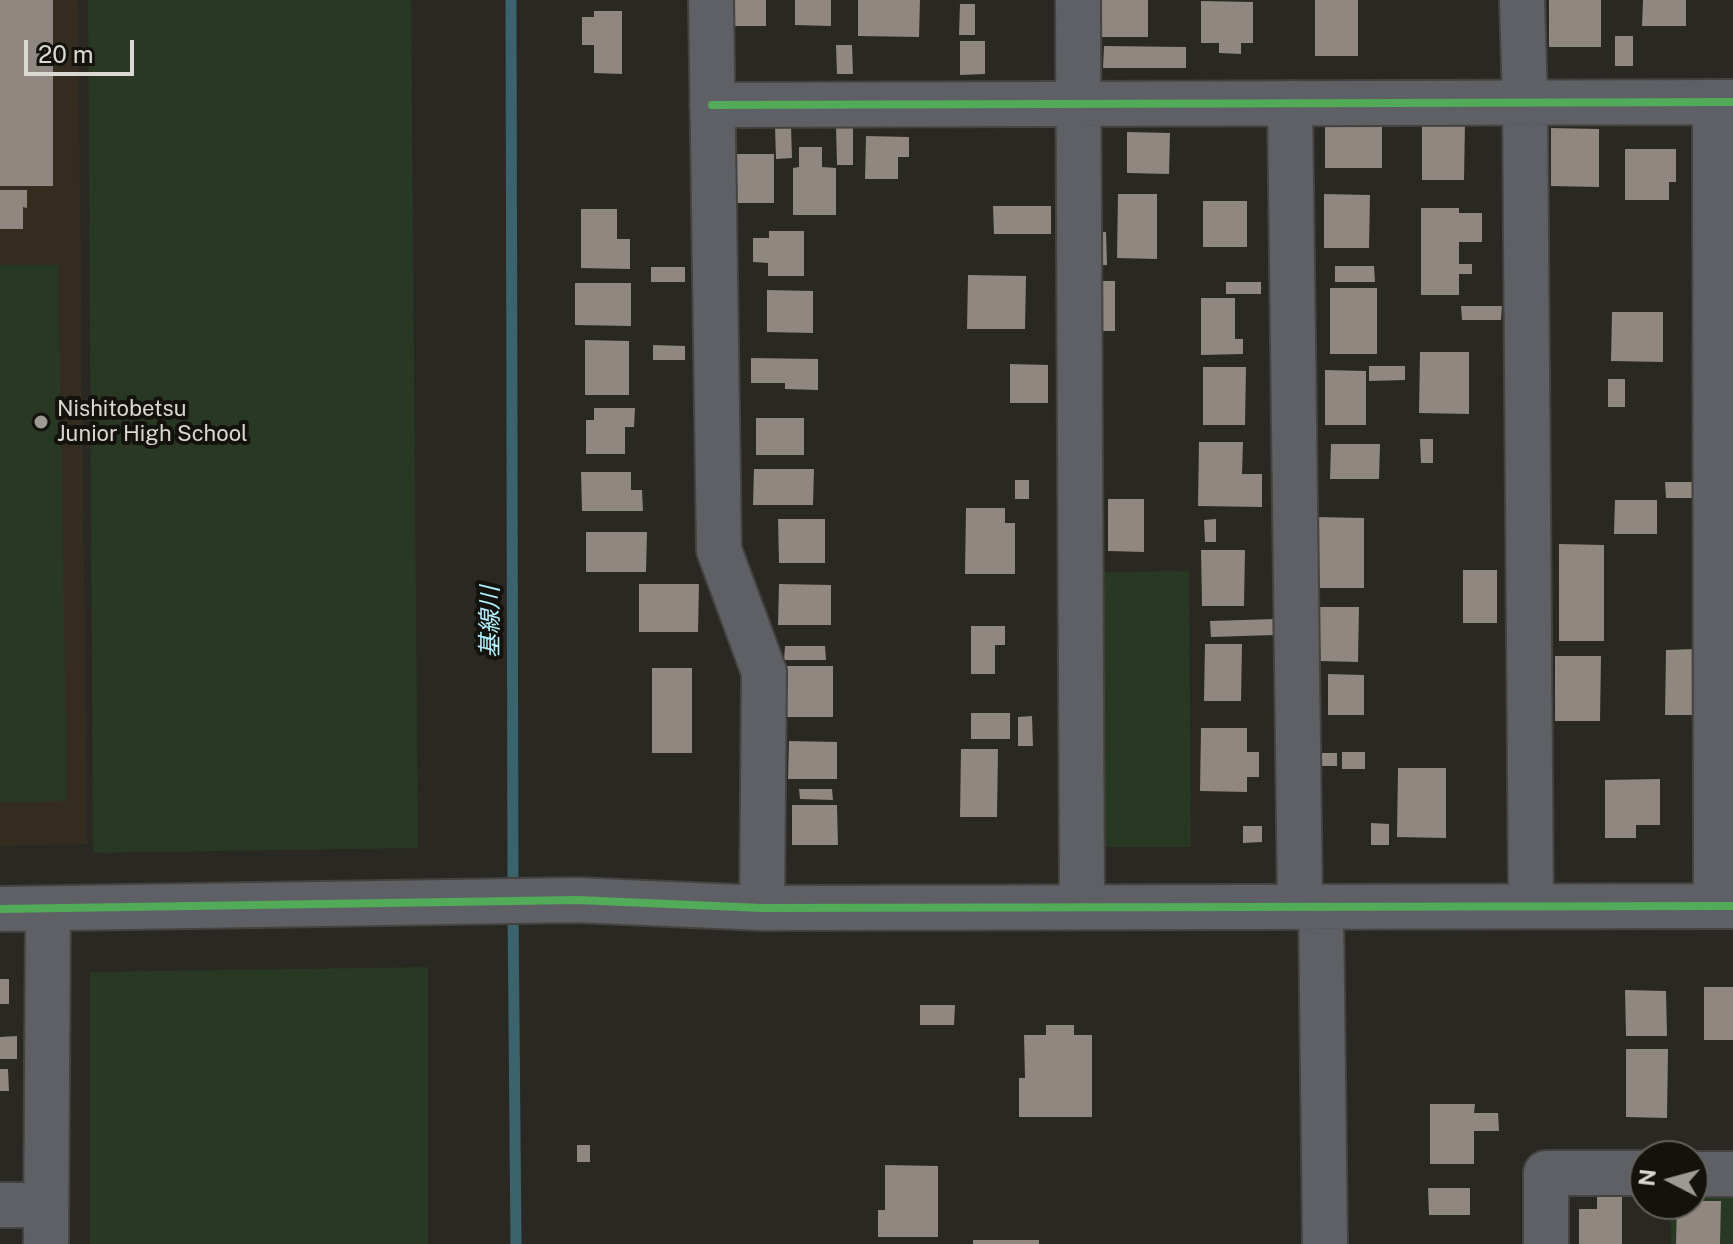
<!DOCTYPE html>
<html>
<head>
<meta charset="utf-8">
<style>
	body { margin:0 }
	#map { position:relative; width:1733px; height:1244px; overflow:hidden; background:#2a2822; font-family:"Public Sans",sans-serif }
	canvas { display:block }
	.north { position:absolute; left:1629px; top:1140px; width:80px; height:80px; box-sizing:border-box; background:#14120d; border:2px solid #64615b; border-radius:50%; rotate:276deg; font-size:22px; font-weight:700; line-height:32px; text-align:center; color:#dbd8d1 }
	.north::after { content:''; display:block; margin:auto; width:28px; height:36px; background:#9d9a94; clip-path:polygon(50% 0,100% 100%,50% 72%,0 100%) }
	.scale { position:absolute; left:24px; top:40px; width:110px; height:36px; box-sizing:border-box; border:4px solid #dbd8d1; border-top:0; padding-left:10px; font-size:24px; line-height:28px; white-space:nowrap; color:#dbd8d1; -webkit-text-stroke:6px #14120d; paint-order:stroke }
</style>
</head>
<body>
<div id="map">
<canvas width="1733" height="1244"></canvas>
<div class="north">N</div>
<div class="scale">20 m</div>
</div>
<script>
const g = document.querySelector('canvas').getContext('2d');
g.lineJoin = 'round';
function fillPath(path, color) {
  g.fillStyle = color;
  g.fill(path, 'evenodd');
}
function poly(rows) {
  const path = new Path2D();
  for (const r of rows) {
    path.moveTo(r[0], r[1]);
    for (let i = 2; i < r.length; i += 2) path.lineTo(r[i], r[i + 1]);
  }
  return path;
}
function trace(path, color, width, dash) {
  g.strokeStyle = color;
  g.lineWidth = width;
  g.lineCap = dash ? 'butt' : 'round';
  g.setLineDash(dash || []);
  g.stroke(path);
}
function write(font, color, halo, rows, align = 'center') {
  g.font = font + ' "Public Sans","Noto Sans JP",sans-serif';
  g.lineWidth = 8;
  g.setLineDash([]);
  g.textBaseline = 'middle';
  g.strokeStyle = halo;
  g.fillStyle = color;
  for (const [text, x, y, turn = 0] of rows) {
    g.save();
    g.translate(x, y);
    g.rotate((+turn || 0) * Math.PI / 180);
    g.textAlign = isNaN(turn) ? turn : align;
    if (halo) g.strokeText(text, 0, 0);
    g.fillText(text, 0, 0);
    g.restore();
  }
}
fillPath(poly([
	[0,0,78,0,87,844,0,846]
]), '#342d1f');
fillPath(poly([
	[88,0,411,0,418,848,93,853],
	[0,265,58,265,67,801,0,803],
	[1189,571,1191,847,1095,847,1094,572],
	[428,967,428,1244,90,1244,90,972],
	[1693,1191,1733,1192,1733,1244,1671,1244,1671,1204,1693,1204]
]), '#293822');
trace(poly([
	[511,0,513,891],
	[513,909,516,1244]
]), '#3a636d', 11);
fillPath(poly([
	[0,0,53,0,53,186,0,186],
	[728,0,766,0,766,26,728,26],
	[795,0,831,0,831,26,795,25],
	[858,0,920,0,919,37,858,36],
	[1098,0,1148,0,1148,37,1098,37],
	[1315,0,1358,0,1358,56,1315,56],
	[1549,0,1601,0,1601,47,1549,47],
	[1643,0,1686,0,1686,26,1642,26],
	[1201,1,1253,2,1253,43,1241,43,1241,54,1219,53,1219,43,1201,43],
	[960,4,975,4,975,35,959,35],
	[594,11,622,11,622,74,594,73,594,45,582,45,582,17,594,17],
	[1615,36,1633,36,1633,66,1615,66],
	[960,41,985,41,985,74,960,75],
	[836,45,852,45,853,74,837,74],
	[1104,46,1186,47,1186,68,1103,68],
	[1422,121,1465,122,1464,180,1422,180],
	[1325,122,1382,123,1382,168,1325,168],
	[775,126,791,126,792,158,776,159],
	[836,126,853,126,853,165,837,165],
	[1551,128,1599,129,1599,187,1551,186],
	[1127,132,1170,133,1169,174,1127,173],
	[866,136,909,137,909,157,898,157,898,179,865,179],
	[799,147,822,147,822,167,836,168,836,215,793,215,793,168,799,167],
	[1625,149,1676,149,1676,182,1669,182,1669,200,1625,200],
	[736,154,774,154,774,203,736,203],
	[0,190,27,190,27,208,23,207,23,229,0,229],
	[1118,194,1157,194,1157,259,1117,258],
	[1324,194,1370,195,1369,248,1324,248],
	[1203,201,1247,201,1247,247,1203,247],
	[993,206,1051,206,1051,234,994,234],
	[1421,208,1459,208,1459,213,1482,213,1482,242,1459,242,1459,264,1472,264,1472,274,1459,274,1459,295,1421,295],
	[581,209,617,209,617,239,630,239,630,269,581,268],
	[769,231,804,231,804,276,768,276,768,263,753,262,753,238,769,238],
	[1091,232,1106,232,1107,265,1091,265],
	[1335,266,1374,266,1375,282,1335,282],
	[651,267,685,267,685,282,651,282],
	[968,275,1026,276,1025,329,967,329],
	[1093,281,1115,281,1115,331,1092,331],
	[1226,282,1261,282,1261,294,1226,294],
	[575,283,631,283,631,326,575,325],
	[1330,288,1377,288,1377,354,1330,354],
	[767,290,813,291,813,333,767,332],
	[1201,298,1235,298,1235,339,1243,339,1243,354,1201,355],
	[1461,306,1502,306,1501,320,1462,320],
	[1612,312,1663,312,1663,362,1611,361],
	[585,340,629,341,629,395,585,395],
	[653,345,685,346,685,360,653,360],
	[1420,352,1469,352,1469,414,1419,413],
	[751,358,818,359,818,390,785,389,785,383,751,383],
	[1010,364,1048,365,1048,403,1010,403],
	[1369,366,1405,366,1405,380,1369,381],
	[1203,367,1246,367,1245,425,1203,425],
	[1325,370,1366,371,1366,425,1325,425],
	[1608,379,1625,379,1625,407,1608,407],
	[594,408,635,408,634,427,625,427,625,454,586,454,586,420,594,420],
	[756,418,804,418,804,455,756,455],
	[1420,439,1433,439,1433,463,1421,463],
	[1199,442,1243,442,1242,474,1262,474,1262,507,1198,506],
	[1331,444,1380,444,1379,479,1330,479],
	[754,469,814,469,813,505,753,505],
	[581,472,631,472,631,490,642,490,643,511,582,511],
	[1015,480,1029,480,1029,499,1015,499],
	[1665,482,1695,482,1695,498,1666,498],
	[1108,499,1144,499,1144,552,1108,551],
	[1615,500,1657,500,1657,534,1614,534],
	[966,508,1005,508,1005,523,1015,523,1015,574,965,574],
	[1317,517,1364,518,1364,588,1317,588],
	[778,519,825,519,825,563,779,563],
	[1216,519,1216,542,1205,542,1204,520],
	[586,532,647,532,646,572,586,572],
	[1559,544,1604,545,1604,641,1559,641],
	[1201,550,1245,550,1244,606,1202,606],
	[1463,570,1497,570,1497,623,1463,623],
	[639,584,699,584,698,632,639,632],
	[779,584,831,585,831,625,778,625],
	[1319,607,1359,607,1358,662,1319,661],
	[1275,619,1275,635,1211,637,1210,621],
	[971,626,1005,626,1005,645,995,645,995,674,971,674],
	[1205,644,1242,644,1241,701,1204,701],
	[785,646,825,646,826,660,784,660],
	[1695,649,1695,715,1665,715,1666,650],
	[1555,656,1601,656,1600,721,1555,721],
	[781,666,833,666,833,717,780,717],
	[652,668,692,668,692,753,652,753],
	[1328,674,1364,675,1364,715,1328,715],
	[971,713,1010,713,1010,739,971,739],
	[1032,716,1033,746,1018,746,1018,717],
	[1201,728,1247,728,1247,752,1259,752,1259,777,1247,777,1247,792,1200,791],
	[789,741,837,742,837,779,788,779],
	[961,749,998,749,997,817,960,817],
	[1342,752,1365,752,1365,769,1342,769],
	[1317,753,1337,753,1337,766,1317,766],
	[1398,768,1446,768,1446,838,1397,837],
	[1660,779,1660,825,1636,825,1636,838,1605,838,1605,780],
	[799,789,832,789,833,800,800,799],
	[792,805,837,805,838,845,792,845],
	[1371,823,1389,824,1389,845,1371,845],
	[1243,826,1262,826,1262,842,1243,843],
	[0,979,9,979,9,1004,0,1004],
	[1704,987,1733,987,1733,1040,1704,1040],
	[1625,990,1666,991,1667,1036,1626,1036],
	[920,1005,955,1005,954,1025,920,1025],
	[1046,1025,1074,1025,1074,1035,1092,1035,1092,1117,1019,1117,1019,1078,1025,1078,1024,1035,1046,1035],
	[17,1036,17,1059,0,1059,0,1037],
	[1626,1049,1668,1049,1667,1118,1626,1117],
	[0,1069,8,1069,9,1091,0,1091],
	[1430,1104,1475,1104,1474,1113,1498,1113,1499,1131,1474,1131,1474,1164,1430,1164],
	[577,1145,590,1145,590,1162,577,1162],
	[885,1165,938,1166,938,1237,878,1237,878,1210,885,1210],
	[1428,1188,1470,1188,1470,1215,1429,1215],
	[1597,1192,1622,1193,1622,1244,1579,1244,1579,1209,1597,1209],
	[1693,1201,1721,1201,1720,1244,1676,1244,1677,1204,1693,1204],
	[973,1240,1039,1240,1039,1244,973,1244]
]), '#8f8780');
const minor = poly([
	[711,0,719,550,764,672,762,908],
	[1078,0,1082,907],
	[1522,0,1525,102,1531,906],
	[1715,102,1716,906],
	[1290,103,1300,907],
	[712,105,1733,102],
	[1321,907,1325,1244],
	[0,909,577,900,762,908,1733,906],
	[1693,1174,1733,1174],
	[0,1205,45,1205],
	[46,1244,48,909],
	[1546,1244,1546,1173,1645,1173]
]);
trace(minor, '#45433f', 48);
trace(minor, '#5e6066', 44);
trace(poly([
	[712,105,1733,102],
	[0,909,577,900,762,908,1733,906]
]), '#51ab58', 8);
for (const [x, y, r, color] of [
	[41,422,8,"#9d9a94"]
]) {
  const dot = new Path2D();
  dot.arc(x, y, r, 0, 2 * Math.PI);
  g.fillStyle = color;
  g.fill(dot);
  trace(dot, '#14120d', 3);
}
write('22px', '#dbd8d1', '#14120d', [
	["Nishitobetsu",57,409],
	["Junior High School",57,434]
], 'left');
write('italic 24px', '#b1effe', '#14120d', [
	["基線川",491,622,-90]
]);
</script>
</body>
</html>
